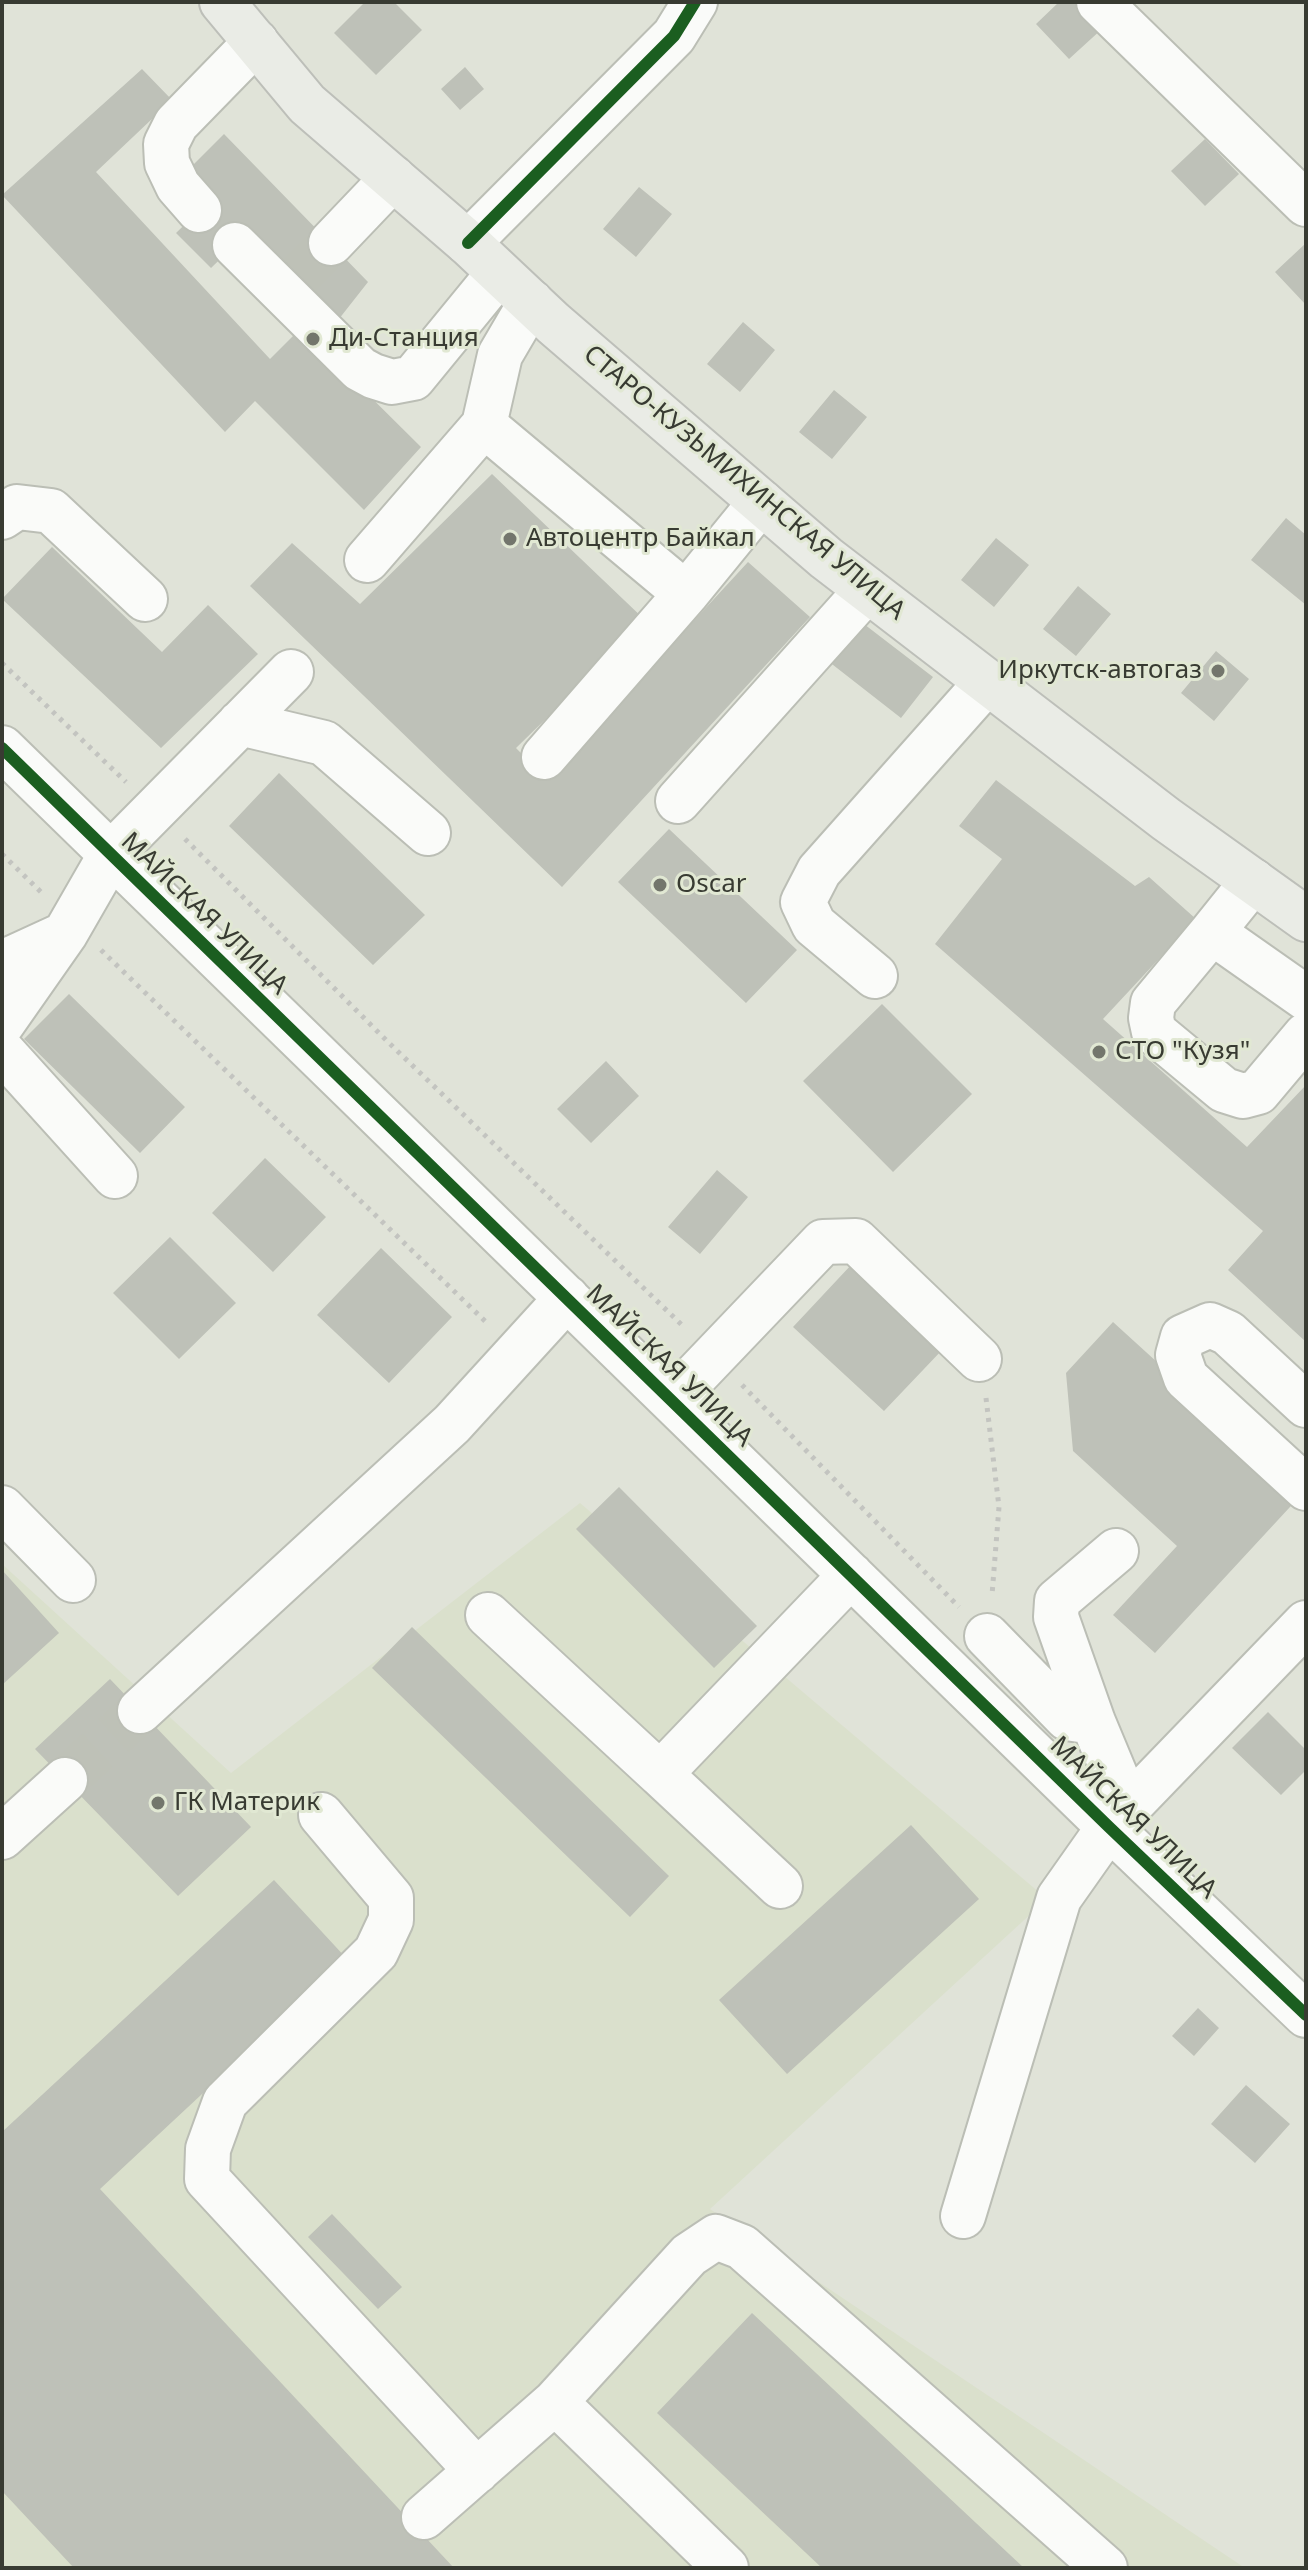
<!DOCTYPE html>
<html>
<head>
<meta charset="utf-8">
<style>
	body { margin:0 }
	#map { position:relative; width:1308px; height:2570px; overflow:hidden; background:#e0e3d8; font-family:"Noto Sans",sans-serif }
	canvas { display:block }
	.frame { position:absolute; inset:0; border:4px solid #383b32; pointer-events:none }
</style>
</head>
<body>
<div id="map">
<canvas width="1308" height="2570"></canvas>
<div class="frame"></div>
</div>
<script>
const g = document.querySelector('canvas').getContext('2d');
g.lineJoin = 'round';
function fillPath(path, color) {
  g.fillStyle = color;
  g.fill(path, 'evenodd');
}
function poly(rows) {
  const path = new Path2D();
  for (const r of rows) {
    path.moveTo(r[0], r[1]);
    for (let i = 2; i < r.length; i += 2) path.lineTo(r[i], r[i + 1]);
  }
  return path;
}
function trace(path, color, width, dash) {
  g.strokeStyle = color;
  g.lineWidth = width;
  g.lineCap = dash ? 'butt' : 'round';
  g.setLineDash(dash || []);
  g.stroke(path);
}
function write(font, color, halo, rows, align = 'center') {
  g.font = font + ' "Noto Sans",sans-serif';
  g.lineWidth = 6;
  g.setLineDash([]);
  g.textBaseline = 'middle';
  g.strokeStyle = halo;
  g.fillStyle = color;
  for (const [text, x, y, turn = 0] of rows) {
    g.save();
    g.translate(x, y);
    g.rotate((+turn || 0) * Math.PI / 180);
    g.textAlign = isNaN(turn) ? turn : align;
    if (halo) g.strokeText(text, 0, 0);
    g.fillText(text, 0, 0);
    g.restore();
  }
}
fillPath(poly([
	[580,1503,1047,1899,710,2209,1245,2568,2,2568,2,1564,231,1773]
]), '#dae0cc');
fillPath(poly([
	[365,2,394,2,422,30,376,75,334,33],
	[1059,2,1078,2,1103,28,1069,59,1036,24],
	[465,67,484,89,460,110,441,89],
	[142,69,172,100,96,172,270,359,301,328,421,447,364,510,255,401,225,432,2,195],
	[224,134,368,282,335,324,243,237,211,268,176,233,214,196,188,170],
	[1205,139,1239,174,1205,206,1171,171],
	[639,187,672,214,636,257,603,229],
	[1306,243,1306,305,1275,272],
	[743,322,775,350,740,392,707,364],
	[834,390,867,417,832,459,799,432],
	[492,474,646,621,516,748,547,780,748,562,810,617,562,887,250,586,292,543,360,604],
	[1286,518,1306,535,1306,605,1251,560],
	[996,538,1029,565,994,607,961,580],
	[52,547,162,652,208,605,258,654,161,748,2,599],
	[1078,586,1111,614,1076,656,1043,629],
	[860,621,933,677,901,718,828,661],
	[1216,651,1249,679,1214,721,1181,693],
	[279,773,425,915,373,965,229,826],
	[996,780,1135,886,1149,877,1196,919,1103,1019,1247,1147,1306,1085,1306,1342,1228,1270,1263,1231,935,944,1002,859,959,826],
	[669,829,797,950,746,1003,618,882],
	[69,994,185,1107,140,1153,24,1039],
	[882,1004,972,1094,893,1172,803,1081],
	[606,1061,639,1096,591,1143,557,1109],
	[265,1158,326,1217,273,1272,212,1213],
	[717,1170,748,1197,700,1254,668,1227],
	[170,1237,236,1303,179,1359,113,1293],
	[381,1248,452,1317,389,1383,317,1315],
	[852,1264,943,1349,884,1411,793,1327],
	[1113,1322,1302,1494,1155,1653,1113,1615,1177,1546,1073,1451,1066,1373],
	[619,1487,757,1626,714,1668,576,1529],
	[2,1570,59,1633,2,1685],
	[412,1627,669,1876,630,1917,372,1668],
	[110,1679,251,1827,178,1896,35,1749],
	[1268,1712,1306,1750,1306,1770,1281,1795,1232,1748],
	[911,1825,979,1899,787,2074,719,2000],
	[274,1880,347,1959,100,2189,454,2568,74,2568,2,2491,2,2132],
	[1198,2008,1219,2028,1194,2056,1172,2036],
	[1246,2085,1290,2124,1255,2163,1211,2124],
	[332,2214,402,2287,378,2309,308,2237],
	[752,2313,1024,2568,822,2568,657,2413]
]), '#bec1b8');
trace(poly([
	[292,283,331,243],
	[65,1780,140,1711]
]), '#bec1b7', 44, [44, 22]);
const minor = poly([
	[1099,2,1306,204],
	[199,210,178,186,167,163,166,144,176,124,256,42],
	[331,243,393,178],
	[468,243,674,36,695,2],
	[235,245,360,369,373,376,392,382,413,378,499,273],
	[531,302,500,355,484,425,686,594,761,502],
	[2,517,17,507,51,511,145,599],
	[367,560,484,425],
	[240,723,324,743,428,833],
	[2,748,1109,1827,1306,2015],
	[544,757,686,594],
	[678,801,867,590],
	[1212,932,1253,881],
	[2,963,63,935],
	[875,976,814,925,803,902,819,871,987,682],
	[1306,998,1212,932,1153,1003,1151,1018,1154,1032,1224,1090,1243,1096,1258,1092,1306,1035],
	[2,1024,65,934,111,854,291,672],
	[2,1051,115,1176],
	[672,1400,823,1242,856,1241,979,1359],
	[1306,1405,1228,1333,1210,1325,1183,1337,1178,1355,1186,1378,1306,1488],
	[2,1508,73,1580],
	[1116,1551,1057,1601,1056,1617,1093,1722,1128,1806],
	[488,1615,660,1774],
	[987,1636,1067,1718,1093,1722],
	[140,1711,452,1424,567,1298],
	[321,1815,391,1898,391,1920,376,1952,225,2102,208,2149,207,2179,477,2471],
	[2,1837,65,1780],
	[780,1886,660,1774,851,1575],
	[963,2216,1059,1898,1109,1827,1306,1623],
	[555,2402,726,2568],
	[424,2517,555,2402,689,2255,716,2237,742,2247,1105,2568]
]);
const major = poly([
	[222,2,307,104,468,243,553,323,826,558,1166,819,1306,919]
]);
trace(minor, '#bbbeb5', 48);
trace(major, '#bdbfb9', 48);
trace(poly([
	[2,663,126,782],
	[185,839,387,1041,684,1327],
	[2,854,42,893],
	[101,950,488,1324],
	[742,1385,959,1607],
	[986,1398,999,1507,992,1595]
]), '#c3c4c0', 5, [4, 6]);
trace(minor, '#fafbf9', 44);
trace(major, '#eaece6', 44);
trace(poly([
	[468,243,674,36,695,2],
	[2,748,1109,1827,1306,2015]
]), '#1b5e20', 12);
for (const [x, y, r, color] of [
	[313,339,8,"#73766c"],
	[510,539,8,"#73766c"],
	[1218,671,8,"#73766c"],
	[660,885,8,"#73766c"],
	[1099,1052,8,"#73766c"],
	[158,1803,8,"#73766c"]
]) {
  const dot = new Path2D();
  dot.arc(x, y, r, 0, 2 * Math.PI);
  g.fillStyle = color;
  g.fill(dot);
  trace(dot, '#e1e8d3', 3);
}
write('26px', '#383b32', '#e1e8d3', [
	["Ди-Станция",329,339],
	["Автоцентр Байкал",526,539],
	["Иркутск-автогаз",1202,671,"right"],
	["Oscar",676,885],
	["СТО \"Кузя\"",1115,1052],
	["ГК Материк",174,1803]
], 'left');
write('26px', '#383b32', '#e1e8d3', [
	["СТАРО-КУЗЬМИХИНСКАЯ УЛИЦА",744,483,40],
	["МАЙСКАЯ УЛИЦА",204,914,44],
	["МАЙСКАЯ УЛИЦА",669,1366,44],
	["МАЙСКАЯ УЛИЦА",1133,1818,44]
]);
</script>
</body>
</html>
